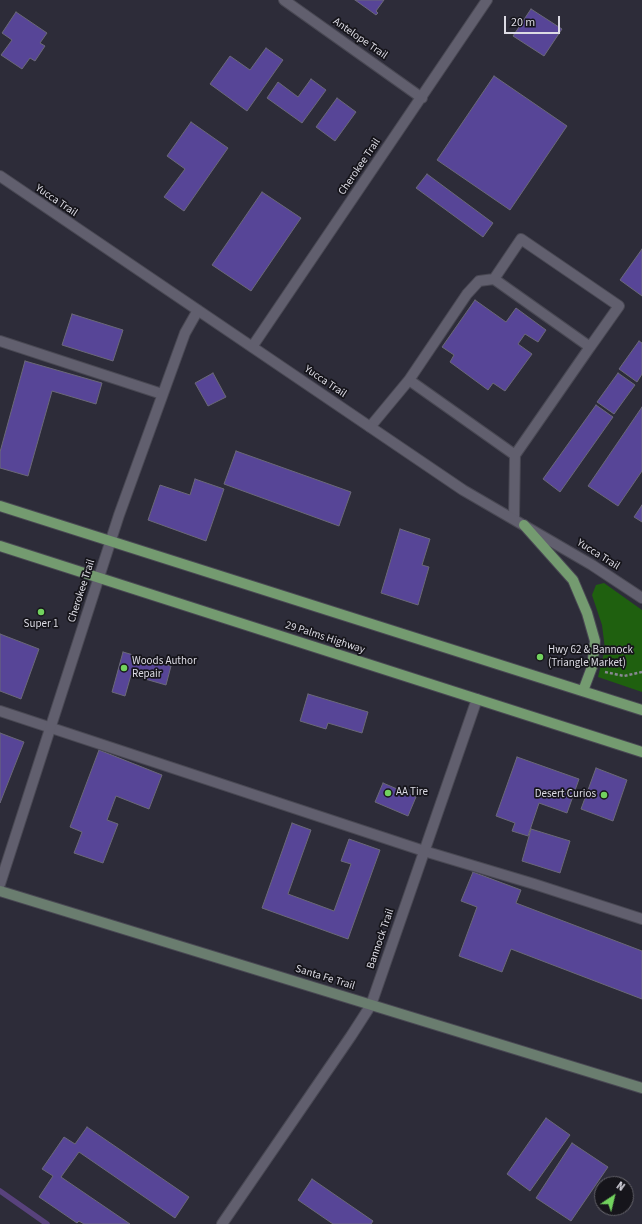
<!DOCTYPE html>
<html>
<head>
<meta charset="utf-8">
<style>
	body { margin:0 }
	#map { position:relative; width:642px; height:1224px; overflow:hidden; background:#2d2c39; font-family:"Source Sans 3",sans-serif }
	canvas { display:block }
	.north { position:absolute; left:594px; top:1176px; width:40px; height:40px; box-sizing:border-box; background:#16151b; border:1px solid #65646b; border-radius:50%; rotate:35deg; font-size:11px; font-weight:700; line-height:16px; text-align:center; color:#dcdbe4 }
	.north::after { content:''; display:block; margin:auto; width:14px; height:18px; background:#72d25e; clip-path:polygon(50% 0,100% 100%,50% 72%,0 100%) }
	.scale { position:absolute; left:504px; top:16px; width:56px; height:18px; box-sizing:border-box; border:2px solid #dcdbe4; border-top:0; padding-left:5px; font-size:12px; line-height:14px; white-space:nowrap; color:#dcdbe4; -webkit-text-stroke:3px #16151b; paint-order:stroke }
</style>
</head>
<body>
<div id="map">
<canvas width="642" height="1224"></canvas>
<div class="north">N</div>
<div class="scale">20 m</div>
</div>
<script>
const g = document.querySelector('canvas').getContext('2d');
g.lineJoin = 'round';
function fillPath(path, color) {
  g.fillStyle = color;
  g.fill(path, 'evenodd');
}
function poly(rows) {
  const path = new Path2D();
  for (const r of rows) {
    path.moveTo(r[0], r[1]);
    for (let i = 2; i < r.length; i += 2) path.lineTo(r[i], r[i + 1]);
  }
  return path;
}
function trace(path, color, width, dash) {
  g.strokeStyle = color;
  g.lineWidth = width;
  g.lineCap = dash ? 'butt' : 'round';
  g.setLineDash(dash || []);
  g.stroke(path);
}
function write(font, color, halo, rows, align = 'center') {
  g.font = font + ' "Source Sans 3",sans-serif';
  g.lineWidth = 3.5;
  g.setLineDash([]);
  g.textBaseline = 'middle';
  g.strokeStyle = halo;
  g.fillStyle = color;
  for (const [text, x, y, turn = 0] of rows) {
    g.save();
    g.translate(x, y);
    g.rotate((+turn || 0) * Math.PI / 180);
    g.textAlign = isNaN(turn) ? turn : align;
    if (halo) g.strokeText(text, 0, 0);
    g.fillText(text, 0, 0);
    g.restore();
  }
}
fillPath(poly([
	[604,583,642,610,642,692,598,677,605,649,602,625,592,595,596,585]
]), '#1f600f');
trace(poly([
	[0,1191,47,1224]
]), '#58427c', 5.5);
const building = poly([
	[355,0,384,0,376,11,378,13,376,15,355,0],
	[531,9,562,29,544,56,513,36,531,9],
	[16,12,47,33,40,43,45,46,35,61,30,58,22,69,1,55,12,40,2,33,16,12],
	[266,48,283,60,247,111,210,84,230,56,250,70,266,48],
	[494,76,567,126,510,210,437,160,494,76],
	[311,79,326,90,302,123,267,98,278,82,298,97,311,79],
	[337,98,356,112,335,141,316,127,337,98],
	[191,122,228,148,184,211,164,197,185,169,167,156,191,122],
	[427,174,493,223,483,237,416,188,427,174],
	[262,192,301,218,251,291,212,265,262,192],
	[642,249,642,296,620,280,642,249],
	[475,300,506,322,516,308,546,330,538,342,525,334,518,344,532,354,505,391,493,383,488,390,450,362,454,355,442,347,475,300],
	[72,314,123,330,113,361,62,345,72,314],
	[639,341,642,343,642,374,637,382,619,369,639,341],
	[25,361,102,383,96,404,52,391,28,476,0,468,0,452,25,361],
	[213,373,226,397,208,406,195,383,213,373],
	[618,373,635,385,614,414,597,402,618,373],
	[596,405,613,417,560,492,543,479,596,405],
	[642,407,642,471,618,506,588,486,642,407],
	[236,451,351,492,339,526,224,484,236,451],
	[195,479,224,489,206,541,148,520,160,485,190,495,195,479],
	[642,505,642,522,634,517,642,505],
	[400,529,430,539,422,565,429,567,418,605,381,593,400,529],
	[0,634,39,649,21,699,0,691,0,634],
	[123,652,171,666,166,685,131,675,125,696,112,692,123,652],
	[308,694,368,712,362,733,328,723,326,729,300,721,308,694],
	[0,733,24,742,0,803,0,733],
	[99,750,162,775,149,809,116,796,107,820,118,824,103,863,74,853,82,832,70,827,99,750],
	[517,757,579,779,567,813,539,803,528,836,512,831,515,823,496,816,517,757],
	[596,768,627,780,613,821,581,809,596,768],
	[383,783,416,797,408,816,375,802,383,783],
	[292,823,311,830,288,894,334,911,351,864,341,861,349,839,380,850,348,939,262,908,292,823],
	[531,829,570,841,560,873,522,861,531,829],
	[473,872,521,890,516,903,642,951,642,999,511,949,502,972,459,956,477,907,461,901,473,872],
	[546,1118,570,1135,530,1191,507,1174,546,1118],
	[87,1127,189,1197,175,1218,79,1152,61,1177,130,1224,84,1224,79,1221,77,1223,39,1197,53,1176,42,1169,64,1137,75,1144,87,1127],
	[572,1143,608,1167,571,1221,536,1198,572,1143],
	[312,1179,373,1221,371,1224,333,1224,298,1200,312,1179]
]);
fillPath(building, '#574597');
trace(building, '#6b6978', 1);
const lane = poly([
	[494,279,521,239,619,306,590,347],
	[0,341,162,394],
	[370,427,409,380,467,294,479,281,494,279,590,347,515,455,409,380],
	[514,519,515,455],
	[0,711,424,851,534,884,642,919]
]);
const street = poly([
	[284,0,422,98],
	[0,176,463,490,592,565,642,598],
	[252,347,487,0],
	[0,884,119,515,185,333,198,310],
	[222,1224,351,1036,371,1005,477,699]
]);
const secondary = poly([
	[0,891,642,1088]
]);
const primary = poly([
	[0,506,642,710],
	[524,525,573,580,587,613,595,641,592,667,583,691],
	[0,546,642,752]
]);
trace(lane, '#494853', 12);
trace(street, '#494853', 12);
trace(secondary, '#494853', 12);
trace(primary, '#494853', 12);
trace(poly([
	[605,672,624,676,642,672]
]), '#898893', 2.5, [3, 2]);
trace(lane, '#615f6e', 10);
trace(street, '#615f6e', 10);
trace(secondary, '#6a7d6f', 10);
trace(primary, '#749b70', 10);
for (const [x, y, r, color] of [
	[41,612,4,"#72d25e"],
	[540,657,4,"#72d25e"],
	[124,668,4,"#72d25e"],
	[388,793,4,"#72d25e"],
	[604,795,4,"#72d25e"]
]) {
  const dot = new Path2D();
  dot.arc(x, y, r, 0, 2 * Math.PI);
  g.fillStyle = color;
  g.fill(dot);
  trace(dot, '#16151b', 1.5);
}
write('11px', '#dcdbe4', '#16151b', [
	["Antelope Trail",360,39,35],
	["Cherokee Trail",360,167,-56],
	["Yucca Trail",56,201,34],
	["Yucca Trail",325,382,34],
	["Yucca Trail",598,555,32],
	["Cherokee Trail",82,591,-72],
	["29 Palms Highway",325,638,18],
	["Bannock Trail",381,939,-71],
	["Santa Fe Trail",325,978,17]
]);
write('11px', '#dcdbe4', '#16151b', [
	["Super 1",41,625,"center"],
	["Hwy 62 & Bannock",548,651],
	["(Triangle Market)",548,664],
	["Woods Author",132,662],
	["Repair",132,675],
	["AA Tire",396,793],
	["Desert Curios",596,795,"right"]
], 'left');
</script>
</body>
</html>
